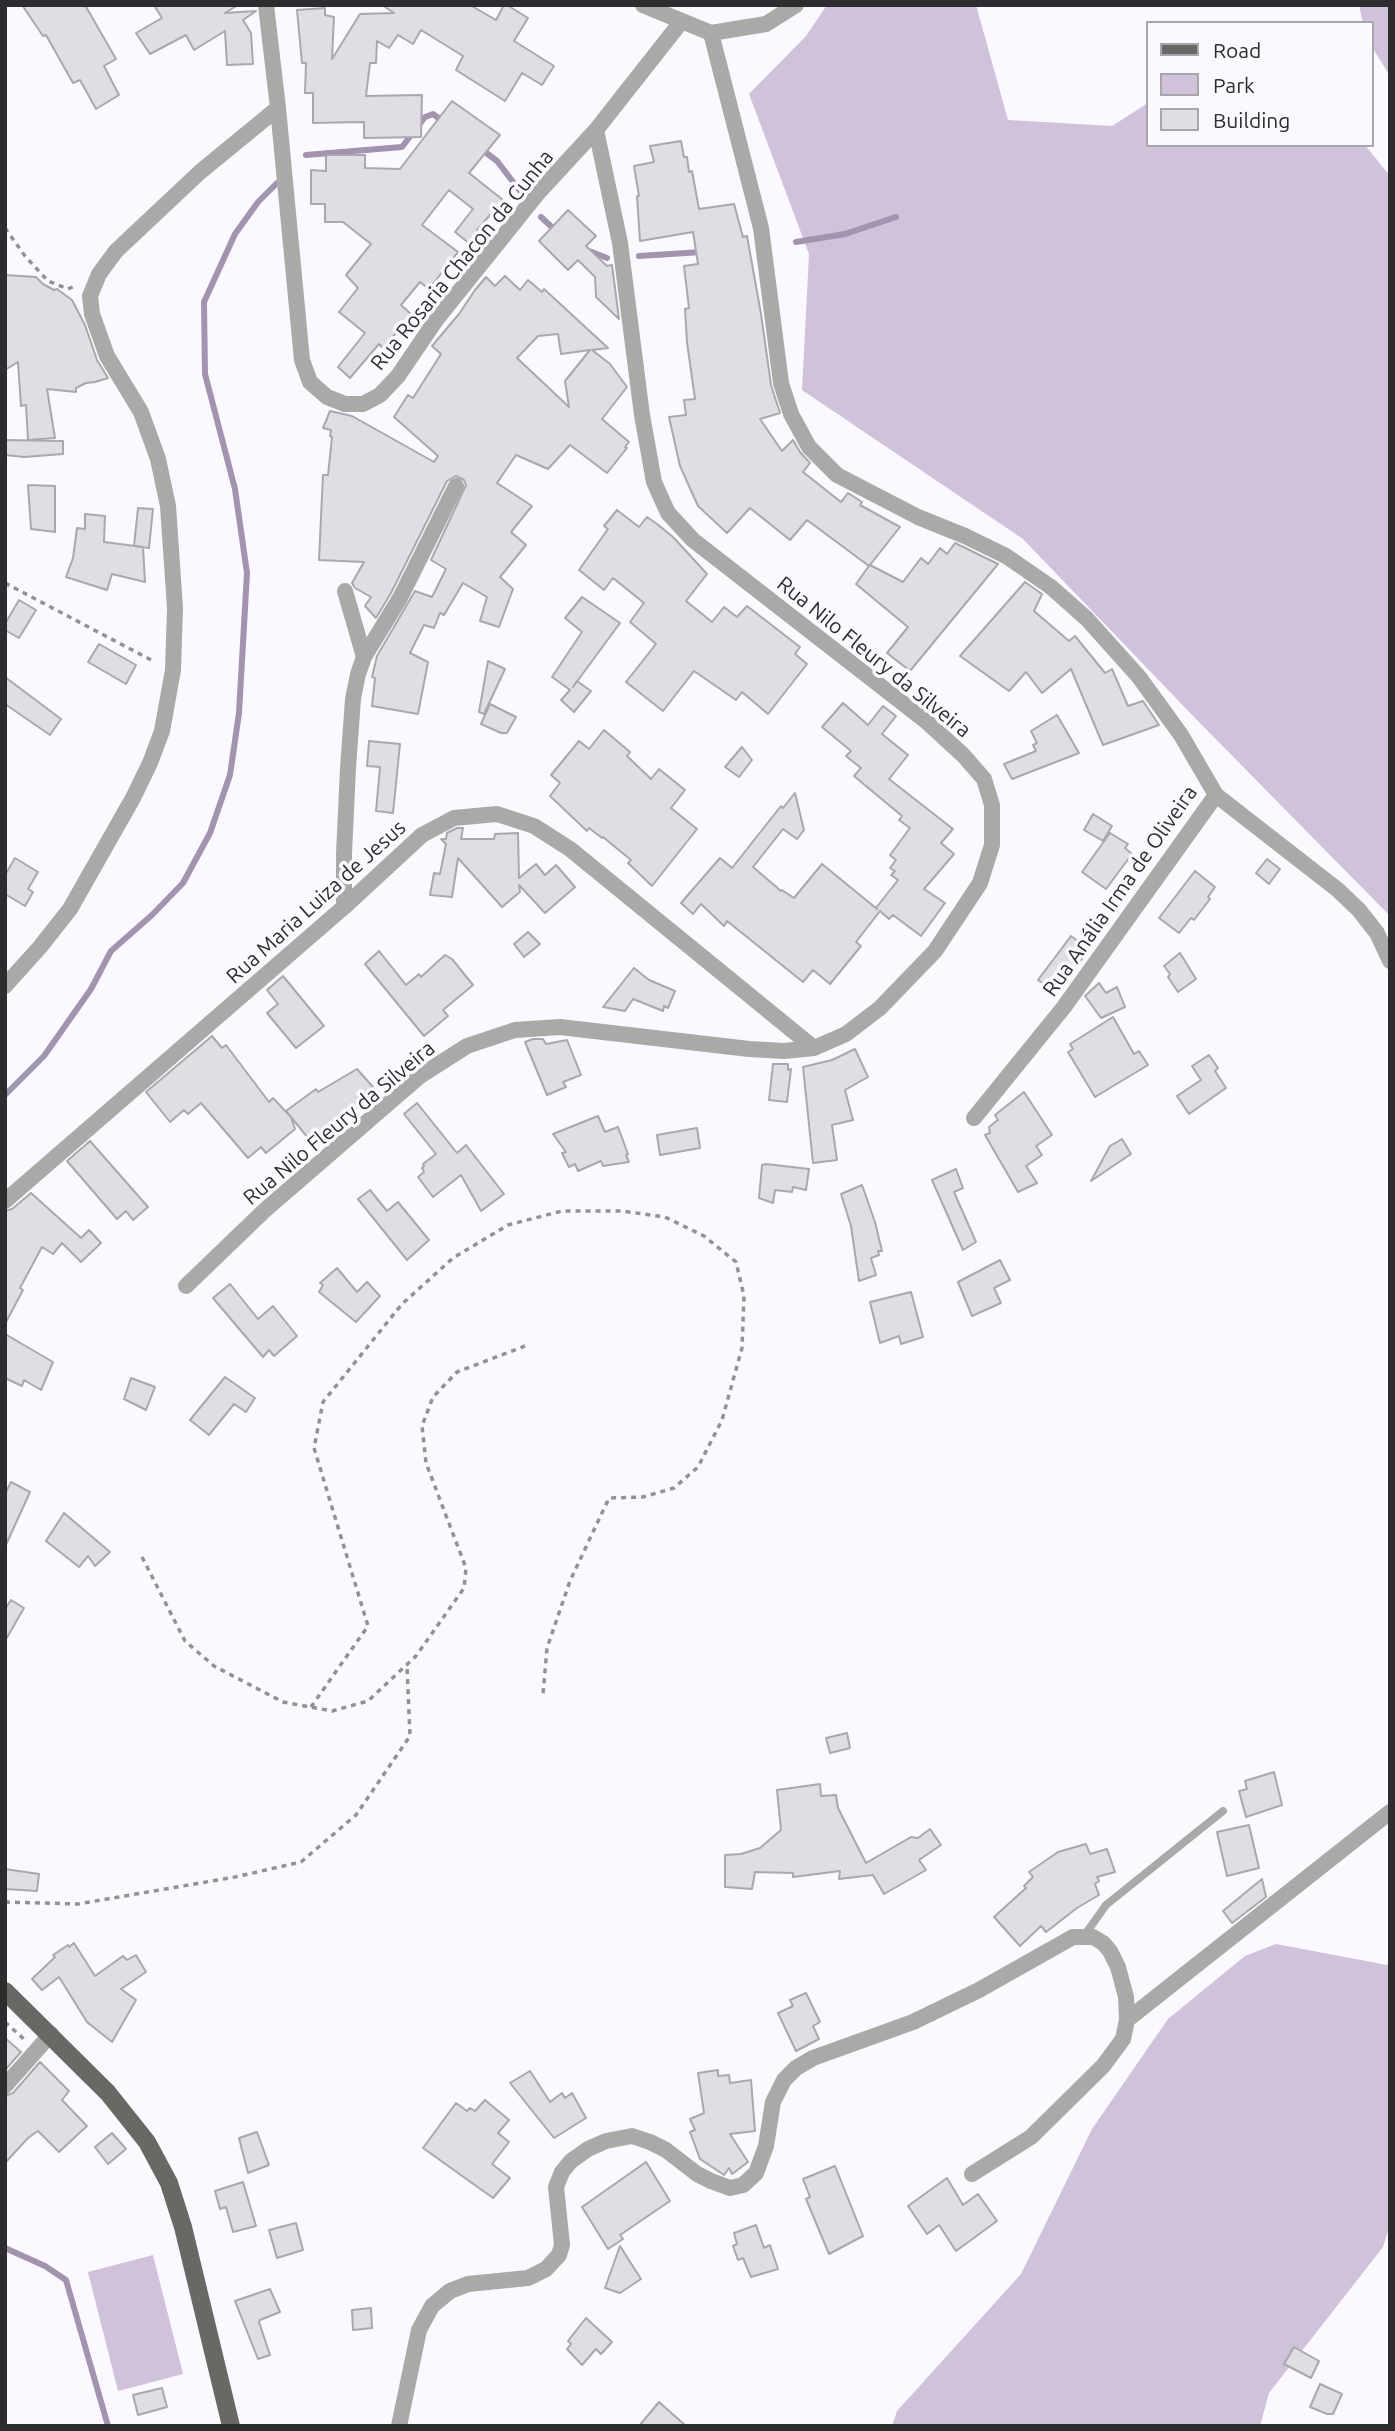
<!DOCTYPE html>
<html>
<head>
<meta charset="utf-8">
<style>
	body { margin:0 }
	#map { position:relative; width:1395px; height:2431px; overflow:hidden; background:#fbf8ff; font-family:Ubuntu,sans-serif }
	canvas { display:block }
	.frame { position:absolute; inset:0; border:7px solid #2d2c2e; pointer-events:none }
	.legend { position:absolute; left:1146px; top:21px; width:228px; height:126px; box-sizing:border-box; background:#fbf8ff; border:2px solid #a9a6ab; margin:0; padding:9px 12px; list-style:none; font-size:21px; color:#2d2c2e }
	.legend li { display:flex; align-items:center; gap:14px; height:35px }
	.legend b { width:35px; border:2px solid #a9a6ab }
</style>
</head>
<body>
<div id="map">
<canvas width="1395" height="2431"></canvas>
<div class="frame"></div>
<ul class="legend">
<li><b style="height:9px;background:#666964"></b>Road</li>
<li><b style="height:19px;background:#cfc2da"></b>Park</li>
<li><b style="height:19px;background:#e1dde4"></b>Building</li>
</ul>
</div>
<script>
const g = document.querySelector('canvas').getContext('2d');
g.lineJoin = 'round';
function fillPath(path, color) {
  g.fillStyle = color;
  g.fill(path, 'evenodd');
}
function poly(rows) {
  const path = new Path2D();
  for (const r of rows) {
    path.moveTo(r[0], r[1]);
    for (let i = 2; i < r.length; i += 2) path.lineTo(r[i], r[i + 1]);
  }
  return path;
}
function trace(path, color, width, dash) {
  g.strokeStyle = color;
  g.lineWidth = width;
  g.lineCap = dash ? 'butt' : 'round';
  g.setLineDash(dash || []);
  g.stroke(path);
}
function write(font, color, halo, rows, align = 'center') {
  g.font = font + ' Ubuntu,sans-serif';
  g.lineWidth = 7;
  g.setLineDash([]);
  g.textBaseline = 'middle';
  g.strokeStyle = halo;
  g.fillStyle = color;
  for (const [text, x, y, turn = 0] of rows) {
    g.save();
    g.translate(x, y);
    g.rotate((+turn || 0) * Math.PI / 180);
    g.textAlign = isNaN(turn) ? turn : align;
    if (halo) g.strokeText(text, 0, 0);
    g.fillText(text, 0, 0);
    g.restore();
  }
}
fillPath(poly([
	[827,5,976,5,1008,120,1112,126,1148,103,1148,145,1365,145,1390,176,1390,916,1195,718,1023,539,802,390,809,254,749,94,806,36],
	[1359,5,1390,5,1390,76,1372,47,1372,23,1363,23],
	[1276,1944,1387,1965,1390,1963,1390,2224,1383,2247,1269,2393,1260,2426,892,2426,897,2411,1021,2274,1092,2129,1168,2019,1245,1956],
	[153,2255,183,2374,118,2391,88,2272]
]), '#cfc2da');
trace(poly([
	[481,149,497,161,520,191],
	[306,155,402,147,425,117,433,114,444,122],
	[541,217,556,231],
	[796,242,845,234,896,217],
	[589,251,607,258],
	[639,256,702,252],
	[5,1095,44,1056,91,989,111,951,152,915,183,883,210,833,230,775,239,713,247,573,235,489,205,374,204,302,235,234,258,202,277,183],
	[5,2248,45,2266,66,2280,108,2426]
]), '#a293af', 6);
const building = poly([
	[22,5,85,5,116,59,104,66,119,95,96,109,80,80,73,83,46,35,43,36,22,5],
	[154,5,238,5,225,13,256,11,243,20,251,33,253,64,227,65,225,31,194,50,186,35,150,54,136,33,162,18,154,5],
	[382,5,470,5,496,20,504,5,507,5,528,18,514,41,554,66,542,85,522,73,505,101,456,70,463,56,421,30,413,44,398,35,389,48,377,41,376,63,370,63,366,96,422,95,421,137,364,138,364,122,313,123,313,93,305,93,306,63,302,63,297,10,325,8,325,15,334,17,332,59,360,14,394,13,382,5],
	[452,101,500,135,469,173,503,200,477,230,479,232,470,244,455,232,473,209,449,190,422,225,458,252,429,289,420,282,401,305,412,315,383,348,379,344,350,378,338,367,365,333,339,312,358,288,346,275,371,244,343,222,325,222,325,204,311,204,311,170,326,171,326,155,365,155,365,168,400,169,452,101],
	[681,141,684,157,687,157,689,172,692,171,699,209,734,204,743,237,747,236,761,314,771,385,780,413,760,419,782,451,793,440,800,452,810,463,803,472,841,502,848,493,862,502,860,505,900,527,870,565,903,582,921,558,928,564,940,548,947,554,955,543,998,564,910,671,887,653,908,627,856,584,869,566,807,520,790,540,750,508,727,533,698,506,680,466,669,417,686,415,684,400,695,399,687,342,685,309,689,308,684,266,698,264,693,232,640,241,637,196,639,196,634,166,654,162,650,146,681,141],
	[568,210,596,236,586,246,607,266,612,265,619,319,596,297,595,277,578,260,568,270,539,241,568,210],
	[5,275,36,277,43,284,54,290,57,289,72,300,85,325,97,360,108,378,95,382,86,383,76,388,76,392,47,389,55,438,28,440,26,405,21,406,18,362,5,370,5,275],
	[505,276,520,290,528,280,542,292,544,289,608,348,592,350,610,364,627,387,602,419,629,442,625,447,627,448,607,473,570,445,548,469,516,455,497,483,532,506,511,532,526,545,500,577,513,589,499,627,480,621,487,597,463,583,444,615,440,613,434,628,424,625,410,653,428,662,418,714,372,706,375,678,372,677,377,656,415,591,432,597,446,569,431,560,466,485,464,480,456,476,447,481,391,593,376,618,365,606,371,597,355,588,352,583,364,562,319,560,323,475,328,475,332,437,330,436,331,430,323,428,330,411,352,416,434,462,438,456,394,417,408,395,413,398,441,354,432,346,459,314,475,290,486,277,495,286,505,276],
	[558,334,561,354,590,350,565,381,569,407,517,358,538,336,558,334],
	[5,440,63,441,63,454,24,457,5,455,5,440],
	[28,485,55,486,55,532,31,529,28,485],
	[138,508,153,509,149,548,134,546,138,508],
	[617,510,639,527,647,517,657,524,673,537,707,574,686,601,712,622,724,607,737,617,747,606,800,647,795,654,807,664,768,714,742,692,736,700,694,671,663,711,626,682,656,644,630,622,644,603,613,578,604,590,579,570,608,529,604,526,617,510],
	[85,514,105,516,104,542,143,547,145,582,112,574,107,590,66,577,73,558,77,528,85,529,85,514],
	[1025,582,1042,594,1034,611,1069,641,1075,636,1105,673,1112,669,1128,706,1143,701,1159,725,1103,745,1071,669,1042,693,1026,672,1009,691,960,656,1025,582],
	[582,597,620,623,573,687,577,681,591,691,574,712,561,700,570,690,552,677,582,632,565,618,582,597],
	[19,600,36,610,19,638,5,630,5,624,19,600],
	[99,644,136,665,126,684,88,662,99,644],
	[488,661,505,669,484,714,479,712,488,661],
	[5,677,61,719,50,735,5,704,5,677],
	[843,703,868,725,883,706,896,716,882,734,908,755,889,779,953,829,941,843,954,854,924,889,945,903,921,936,893,915,889,919,880,911,856,942,861,946,830,984,813,970,803,982,727,921,724,926,701,904,693,914,681,903,720,858,732,868,781,806,783,808,795,793,804,830,797,839,783,829,753,867,781,891,782,890,794,898,822,864,877,909,876,908,898,880,891,875,895,871,890,868,896,860,890,855,910,828,899,820,902,816,854,776,861,768,846,756,851,751,822,727,843,703],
	[490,704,516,717,507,733,501,733,481,724,490,704],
	[1057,715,1079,753,1012,779,1004,764,1036,751,1033,745,1037,743,1031,731,1057,715],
	[604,730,630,752,627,756,651,779,659,769,685,790,671,808,697,829,652,886,628,863,631,860,603,837,602,838,589,828,587,831,550,796,560,783,551,775,579,741,589,749,604,730],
	[369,741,400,744,393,813,376,811,380,767,367,766,369,741],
	[742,747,752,760,739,777,725,767,742,747],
	[1093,814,1112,826,1103,841,1084,830,1093,814],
	[457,828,463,828,461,839,494,839,495,834,518,833,519,878,536,864,545,875,556,865,575,887,545,913,519,885,520,892,502,907,458,858,452,897,430,895,434,873,440,874,446,844,441,839,446,839,447,833,457,828],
	[1110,833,1128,844,1125,848,1132,854,1106,889,1082,872,1110,833],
	[15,858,38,872,28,889,33,892,25,906,5,894,5,875,15,858],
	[1267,859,1280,869,1269,884,1256,873,1267,859],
	[1195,871,1215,887,1208,897,1210,899,1194,920,1191,918,1179,933,1159,918,1195,871],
	[528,932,540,944,524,957,514,944,528,932],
	[1071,936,1089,949,1064,984,1057,991,1054,988,1053,990,1038,980,1071,936],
	[379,951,406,985,419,974,421,977,445,955,452,959,473,985,443,1010,448,1016,424,1036,365,964,379,951],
	[1180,953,1196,979,1178,992,1168,977,1170,974,1164,966,1180,953],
	[634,968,649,980,675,991,668,1008,664,1006,663,1011,633,999,625,1011,603,1007,634,968],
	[283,976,324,1026,296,1048,267,1013,278,1004,267,990,283,976],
	[1099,983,1106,993,1117,987,1125,1007,1101,1018,1085,996,1099,983],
	[1113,1017,1134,1054,1139,1051,1148,1065,1095,1097,1068,1052,1073,1049,1070,1044,1113,1017],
	[212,1036,222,1048,226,1045,269,1102,273,1098,291,1117,295,1129,266,1153,261,1147,248,1158,201,1103,188,1114,184,1110,170,1122,146,1092,212,1036],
	[533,1039,543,1039,546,1044,567,1040,581,1075,563,1082,566,1087,547,1095,525,1042,533,1039],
	[855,1049,868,1077,845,1090,853,1120,832,1125,837,1160,813,1163,803,1067,832,1060,855,1049],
	[1209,1055,1218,1068,1215,1071,1226,1088,1189,1114,1177,1096,1201,1080,1192,1066,1209,1055],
	[773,1064,788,1064,788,1070,791,1069,787,1102,769,1100,773,1064],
	[357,1069,373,1087,358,1097,363,1104,333,1125,313,1144,286,1111,316,1089,318,1092,357,1069],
	[1024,1092,1052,1135,1036,1146,1042,1155,1026,1166,1037,1183,1018,1192,985,1135,990,1133,989,1127,998,1120,995,1115,1024,1092],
	[417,1103,457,1153,466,1145,504,1194,481,1211,461,1175,433,1197,418,1177,424,1172,422,1168,424,1166,423,1164,436,1154,404,1114,417,1103],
	[598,1116,605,1132,618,1127,628,1154,626,1155,629,1162,603,1166,601,1161,578,1171,575,1164,569,1167,562,1153,566,1152,553,1134,598,1116],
	[697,1128,700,1148,660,1155,657,1135,697,1128],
	[1122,1139,1131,1154,1091,1181,1110,1146,1122,1139],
	[90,1141,148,1207,133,1220,126,1211,117,1219,67,1161,90,1141],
	[766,1164,809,1169,806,1190,793,1187,792,1192,775,1190,773,1203,759,1198,762,1165,766,1164],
	[956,1169,963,1188,954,1192,976,1242,963,1250,932,1180,956,1169],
	[862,1185,875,1222,882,1251,878,1251,879,1255,871,1258,876,1275,859,1281,851,1226,841,1194,862,1185],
	[370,1190,387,1211,398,1202,429,1240,407,1260,358,1199,370,1190],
	[31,1193,81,1238,89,1230,101,1243,81,1262,62,1243,53,1254,42,1247,20,1288,23,1290,5,1324,5,1211,12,1209,31,1193],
	[1000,1260,1010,1280,994,1288,1001,1303,972,1316,958,1282,1000,1260],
	[337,1268,357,1292,367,1282,380,1296,356,1322,319,1292,323,1285,320,1283,337,1268],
	[230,1284,258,1319,273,1306,297,1336,274,1356,269,1350,263,1357,213,1298,230,1284],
	[911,1292,923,1337,901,1344,899,1336,880,1343,870,1302,911,1292],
	[5,1334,53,1362,41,1390,24,1380,22,1386,5,1378,5,1334],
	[225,1377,255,1398,246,1412,234,1404,209,1435,190,1420,225,1377],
	[131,1378,155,1387,146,1410,124,1399,131,1378],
	[11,1482,30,1492,5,1547,5,1494,11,1482],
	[64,1513,110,1552,95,1566,88,1556,79,1567,46,1541,64,1513],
	[11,1600,24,1608,5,1641,5,1609,11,1600],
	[847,1733,850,1748,830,1753,826,1738,847,1733],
	[1274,1772,1282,1805,1246,1817,1239,1791,1247,1789,1245,1781,1274,1772],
	[820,1784,821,1796,836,1795,838,1808,866,1863,911,1837,918,1838,930,1829,941,1845,919,1860,926,1870,884,1894,873,1875,839,1879,840,1871,793,1877,793,1873,755,1872,752,1889,725,1887,725,1855,741,1854,760,1848,781,1830,777,1790,820,1784],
	[1249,1825,1259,1868,1227,1876,1217,1832,1249,1825],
	[1086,1844,1090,1854,1107,1849,1115,1872,1097,1877,1099,1881,1095,1884,1099,1895,1077,1908,1046,1932,1041,1926,1020,1946,994,1917,1026,1888,1024,1886,1033,1877,1029,1872,1058,1852,1086,1844],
	[5,1869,39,1874,37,1891,5,1889,5,1869],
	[1262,1879,1266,1897,1232,1923,1223,1911,1262,1879],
	[74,1943,95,1976,123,1956,127,1960,136,1955,146,1972,121,1989,136,2000,112,2042,87,2022,59,1977,42,1990,32,1979,55,1957,53,1955,68,1945,69,1947,74,1943],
	[806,1993,820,2022,813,2026,819,2039,796,2051,778,2013,793,2006,790,2000,806,1993],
	[5,2038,21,2052,5,2070,5,2038],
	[40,2062,69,2091,62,2100,87,2126,59,2152,38,2131,28,2138,5,2163,5,2096,13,2093,40,2062],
	[718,2070,718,2076,729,2075,730,2083,751,2080,755,2131,730,2134,748,2162,732,2174,729,2168,724,2175,700,2159,690,2132,695,2130,690,2119,704,2113,698,2073,718,2070],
	[530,2071,550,2102,562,2093,565,2098,572,2093,586,2118,554,2138,510,2083,530,2071],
	[485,2100,509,2120,498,2133,509,2142,492,2164,510,2178,493,2198,423,2148,456,2103,467,2111,470,2108,475,2111,485,2100],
	[257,2132,269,2165,248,2173,239,2138,257,2132],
	[112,2133,126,2149,108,2164,95,2147,112,2133],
	[646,2162,670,2201,620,2235,623,2239,608,2249,582,2207,646,2162],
	[835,2166,863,2236,829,2254,806,2199,810,2197,803,2179,835,2166],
	[947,2178,963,2205,978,2194,997,2221,956,2251,939,2225,927,2234,908,2206,947,2178],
	[243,2182,256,2226,233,2232,226,2207,220,2209,215,2191,243,2182],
	[296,2223,303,2250,277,2258,269,2230,296,2223],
	[756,2225,764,2248,770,2245,778,2269,751,2277,743,2258,738,2260,733,2246,737,2244,734,2233,756,2225],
	[620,2246,641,2279,620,2293,605,2288,620,2246],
	[270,2289,280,2312,260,2320,259,2322,270,2355,258,2359,235,2301,270,2289],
	[371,2308,372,2328,353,2330,352,2310,371,2308],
	[586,2318,612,2342,601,2354,596,2349,582,2365,567,2349,571,2344,568,2341,586,2318],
	[1294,2347,1319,2361,1311,2378,1284,2364,1294,2347],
	[1320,2384,1342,2394,1333,2414,1327,2414,1310,2407,1320,2384],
	[162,2388,167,2407,138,2415,133,2395,162,2388],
	[659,2402,686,2426,639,2426,659,2402]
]);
fillPath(building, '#e1dde4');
trace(building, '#aaa7ad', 2);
trace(poly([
	[5,228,25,256,48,281,68,289,75,286],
	[5,583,155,662],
	[142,1557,185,1641,214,1666,283,1702,332,1711,368,1701,416,1656,464,1588,466,1568,426,1463,422,1426,433,1397,457,1372,525,1346],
	[311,1707,368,1626,314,1448,323,1402,402,1304,453,1258,508,1225,562,1211,622,1211,665,1217,704,1236,736,1262,744,1296,742,1348,722,1420,698,1467,674,1488,643,1497,609,1498,570,1581,547,1648,543,1694],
	[5,1902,78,1904,235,1877,301,1862,356,1815,410,1736,407,1667],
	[5,2022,25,2040]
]), '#939196', 3.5, [5, 5]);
trace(poly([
	[1084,1936,1106,1905,1223,1811]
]), '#a9aaa7', 8);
trace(poly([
	[266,5,278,108,302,360,310,382,327,397,345,404,363,404,380,395,398,376,436,320,538,193,596,130,681,22],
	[643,5,711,33,766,24,796,5],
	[711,33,761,228,781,383,791,414,809,447,837,475,918,517,965,536,1006,556,1051,587,1087,619,1139,677,1181,735,1216,795,1338,890,1359,910,1377,933,1390,961],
	[345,591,364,657],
	[344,907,344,854,348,768,353,699,358,674,364,657,400,598,456,486],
	[5,986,40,947,70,909,133,798,150,763,162,731,173,670,175,608,168,506,158,459,141,412,107,356,92,314,90,296,99,274,116,251,200,172,278,108],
	[974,1118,1064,1007,1216,795],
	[5,1201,344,907,422,835,454,818,497,814,534,826,570,849,814,1048],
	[186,1286,265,1210,420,1076,467,1046,515,1030,560,1027,749,1049,784,1051,814,1048,846,1034,880,1008,935,951,980,883,992,845,992,805,984,779,963,755,927,722,693,540,668,513,654,482,642,415,620,243,596,130],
	[1127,2020,1390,1812],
	[5,2086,51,2034],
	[399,2426,419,2330,432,2306,450,2291,468,2284,528,2278,546,2269,559,2255,562,2245,556,2187,562,2172,571,2161,588,2149,606,2141,632,2136,650,2142,666,2150,697,2174,711,2181,730,2188,743,2185,756,2173,766,2146,773,2102,784,2080,796,2068,813,2058,913,2022,979,1990,1073,1937,1093,1937,1103,1943,1110,1951,1118,1967,1126,1997,1127,2020,1123,2039,1103,2066,1031,2137,972,2174]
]), '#a9aaa7', 16);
trace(poly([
	[5,1991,108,2093,147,2142,169,2183,183,2227,231,2426]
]), '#666964', 18);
write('21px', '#2d2c2e', '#fbf8ff', [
	["Rua Rosaria Chacon da Cunha",462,260,-51],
	["Rua Nilo Fleury da Silveira",874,657,39],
	["Rua Anália Irma de Oliveira",1120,891,-55],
	["Rua Maria Luiza de Jesus",316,902,-42],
	["Rua Nilo Fleury da Silveira",339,1123,-40]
]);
</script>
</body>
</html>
